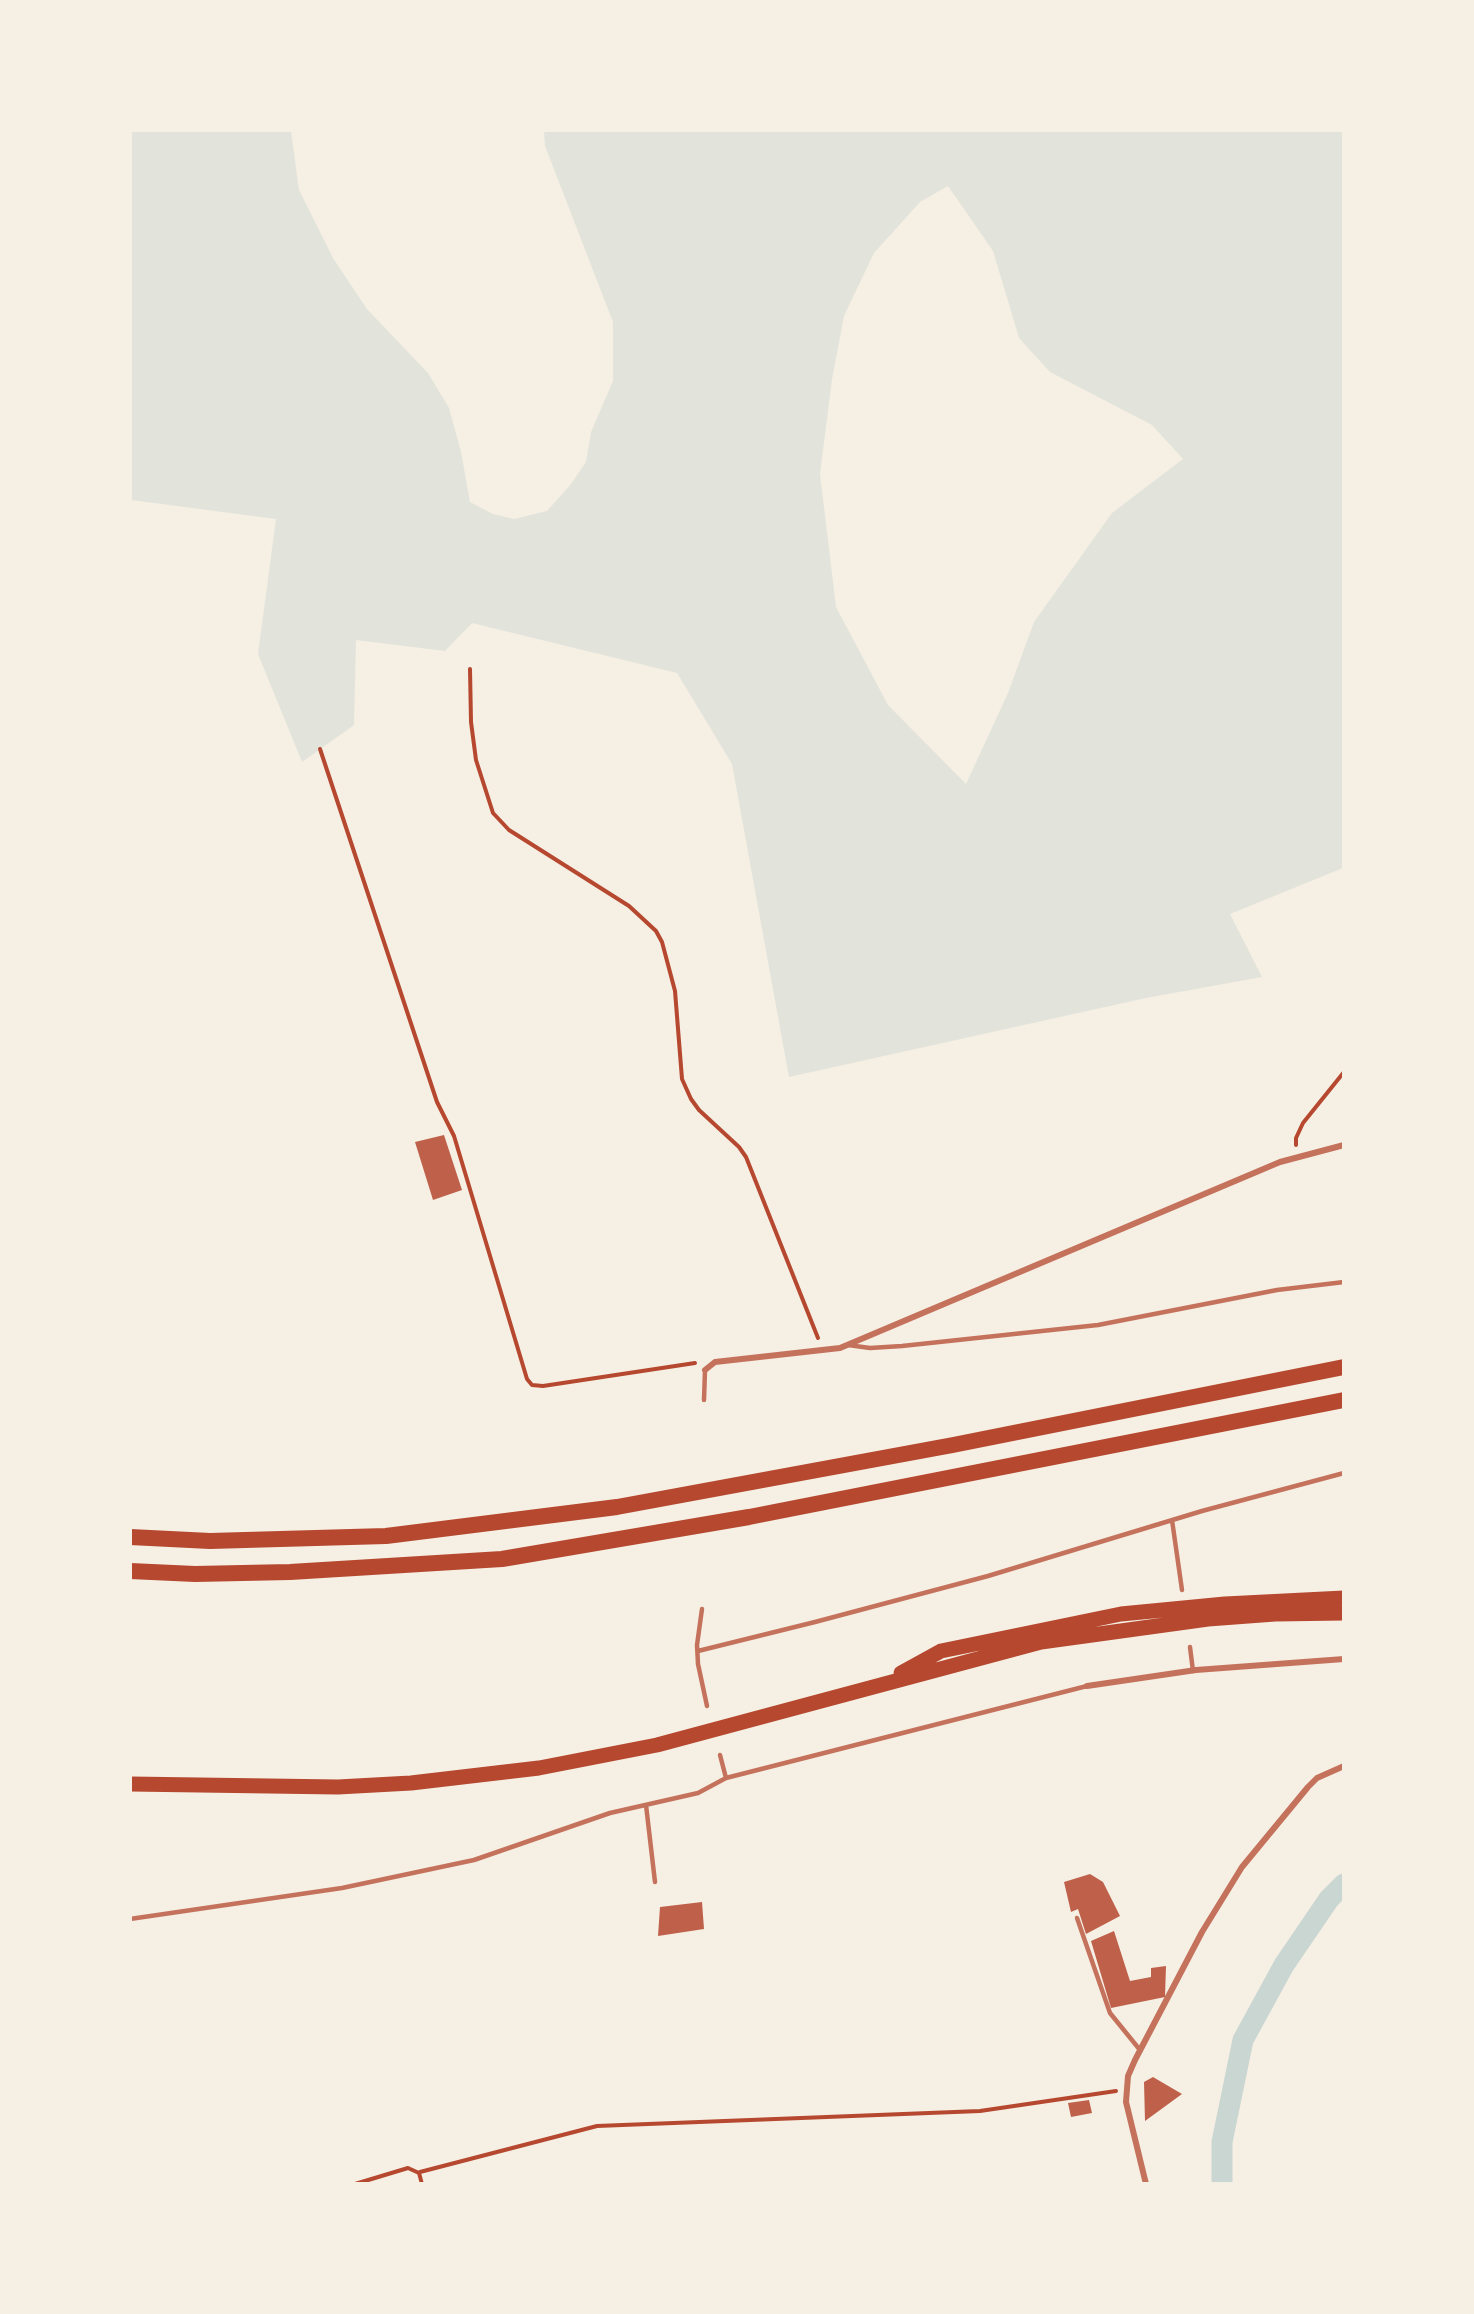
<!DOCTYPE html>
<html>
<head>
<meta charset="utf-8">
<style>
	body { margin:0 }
	#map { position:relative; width:1474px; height:2314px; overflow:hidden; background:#f6efe4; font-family:"Source Sans 3",sans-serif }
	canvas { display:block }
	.frame { position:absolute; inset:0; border:132px solid #f6efe4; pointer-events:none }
</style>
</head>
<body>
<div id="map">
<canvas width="1474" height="2314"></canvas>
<div class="frame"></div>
</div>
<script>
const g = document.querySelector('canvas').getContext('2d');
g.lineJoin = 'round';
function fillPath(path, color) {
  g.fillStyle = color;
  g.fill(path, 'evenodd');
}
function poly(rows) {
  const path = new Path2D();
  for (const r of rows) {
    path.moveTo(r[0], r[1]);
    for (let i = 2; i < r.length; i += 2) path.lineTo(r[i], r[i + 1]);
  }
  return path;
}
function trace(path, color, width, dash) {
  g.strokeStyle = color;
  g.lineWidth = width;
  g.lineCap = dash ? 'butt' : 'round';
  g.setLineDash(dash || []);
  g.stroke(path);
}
fillPath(poly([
	[131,131,291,131,299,190,333,258,367,309,428,373,449,408,461,452,470,502,493,514,514,519,547,511,571,484,586,462,591,432,613,381,613,322,545,146,544,131,1343,131,1343,868,1230,914,1262,977,1146,998,789,1077,732,764,677,673,472,623,445,651,356,640,354,725,302,762,258,654,276,519,131,500],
	[948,186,993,251,1019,338,1050,372,1152,425,1183,459,1112,513,1034,622,1008,693,966,784,888,705,836,607,820,474,832,379,844,316,874,253,920,202]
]), '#e2e4dc');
trace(poly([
	[1222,2184,1222,2142,1243,2040,1284,1965,1329,1899,1344,1884]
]), '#c9d6d2', 21);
fillPath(poly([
	[444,1135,462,1190,433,1200,415,1142],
	[1090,1874,1103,1882,1120,1916,1086,1934,1078,1909,1071,1912,1064,1882],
	[702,1902,704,1929,658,1936,660,1907],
	[1114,1931,1130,1981,1151,1977,1151,1968,1166,1966,1165,1997,1111,2008,1091,1941],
	[1153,2077,1182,2094,1145,2121,1144,2082],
	[1089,2100,1092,2113,1071,2117,1068,2103]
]), '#bf614a');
trace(poly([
	[470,669,471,722,476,760,493,813,509,830,629,906,656,931,662,942,675,991,682,1079,691,1099,699,1110,739,1147,746,1157,818,1338],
	[320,749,437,1102,454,1136,527,1379,532,1385,543,1386,695,1363],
	[1296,1145,1296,1138,1303,1123,1344,1072],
	[420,2172,597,2126,980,2111,1116,2091],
	[355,2184,408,2168,419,2173,422,2184]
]), '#b5482f', 4);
trace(poly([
	[848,1345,870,1348,902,1346,1098,1325,1277,1290,1344,1282],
	[704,1400,705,1370],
	[1172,1520,1182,1590],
	[702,1609,697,1645,698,1664,707,1706],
	[1190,1647,1193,1671],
	[698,1651,815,1622,988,1576,1202,1511,1344,1473],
	[720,1755,726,1778],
	[646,1805,655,1882],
	[1077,1918,1110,2013,1140,2050],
	[130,1919,342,1888,474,1860,610,1813,698,1793,726,1778,1087,1686]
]), '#c5725c', 4.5);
trace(poly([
	[705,1370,715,1362,840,1348,1280,1162,1344,1145],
	[1087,1686,1196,1670,1344,1659],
	[1146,2184,1126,2102,1128,2076,1135,2060,1202,1932,1242,1867,1308,1787,1317,1778,1344,1766]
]), '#c5725c', 6);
trace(poly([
	[901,1673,941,1651,1121,1614,1225,1604,1344,1598],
	[130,1784,338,1787,411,1783,539,1768,657,1745,1041,1642,1208,1619,1275,1614,1344,1613]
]), '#b5482f', 15);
trace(poly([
	[130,1537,210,1541,386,1536,617,1507,953,1445,1344,1367],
	[130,1571,195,1574,290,1572,502,1559,749,1517,1344,1400]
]), '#b5482f', 16);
</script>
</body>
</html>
